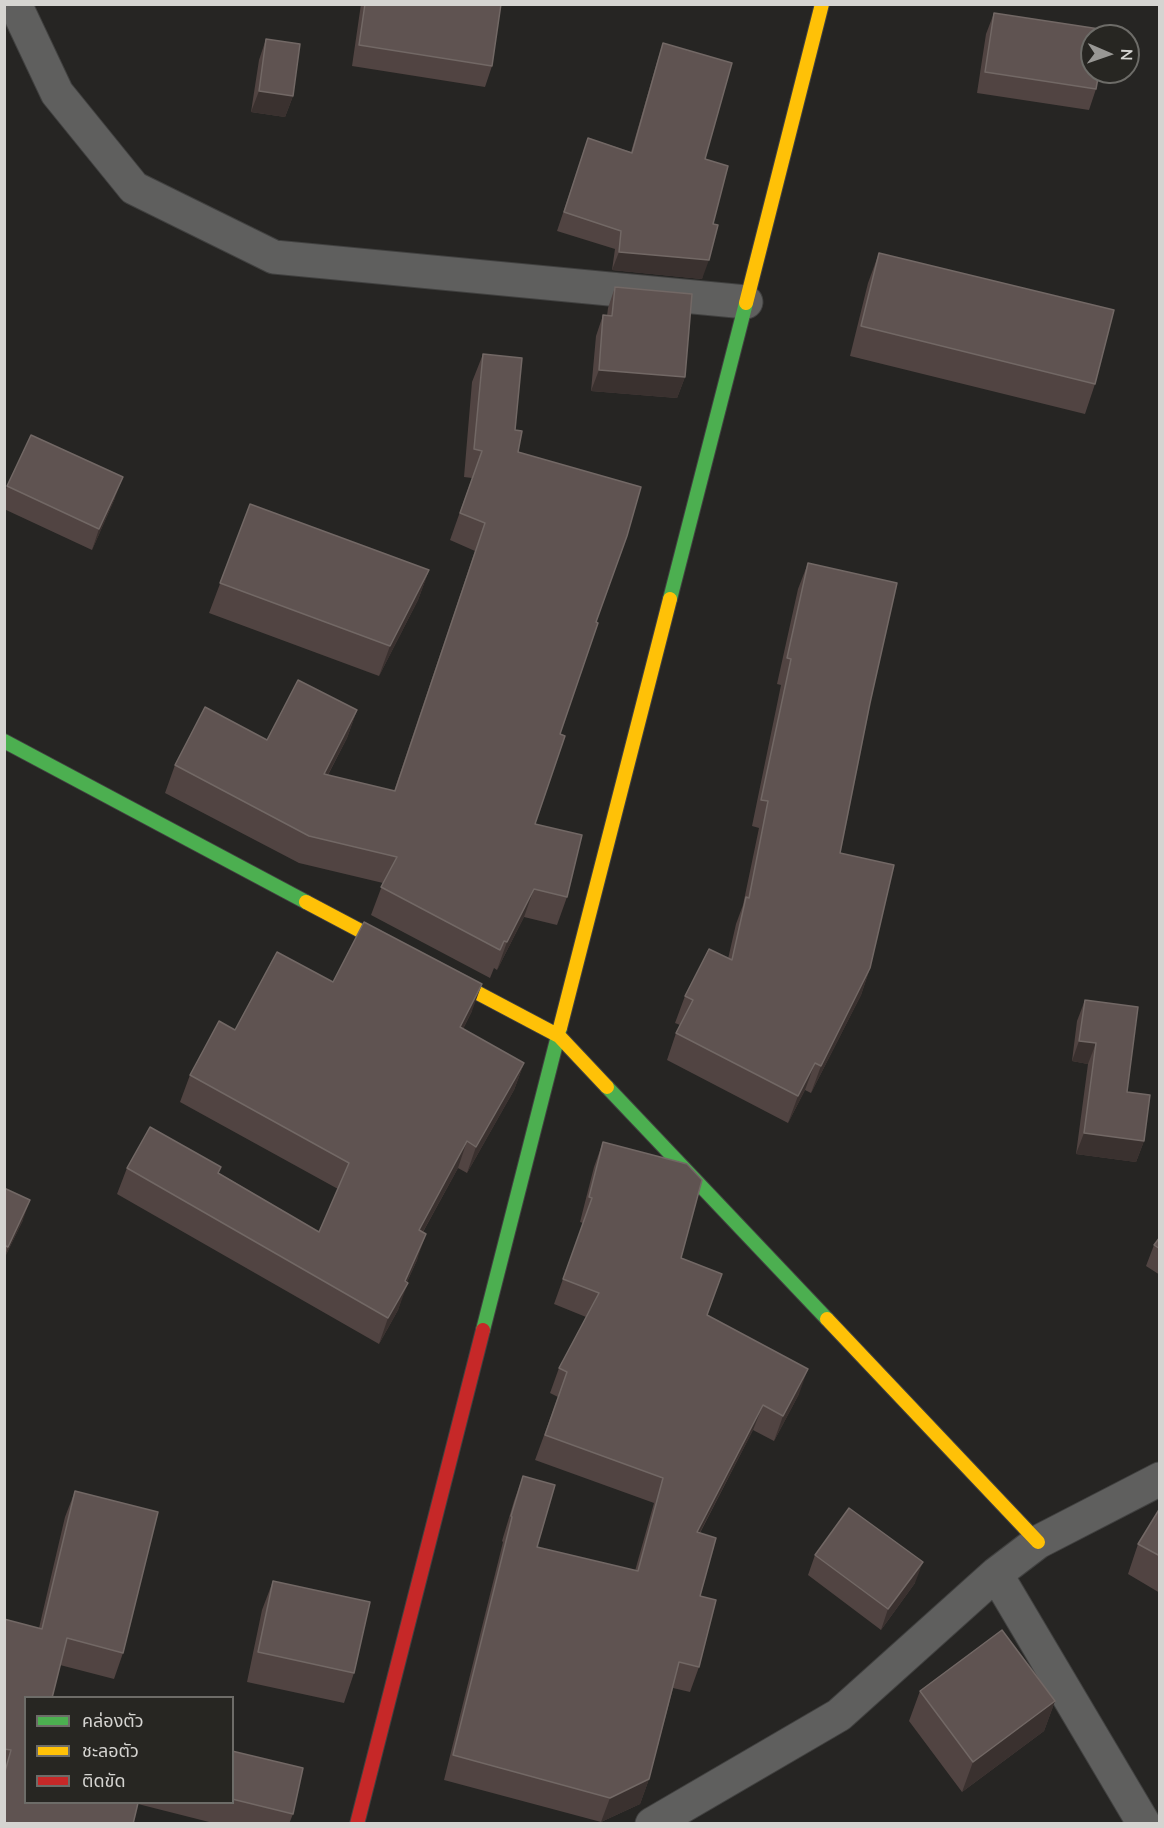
<!DOCTYPE html>
<html>
<head>
<meta charset="utf-8">
<style>
	body { margin:0 }
	#map { position:relative; width:1164px; height:1828px; overflow:hidden; background:#262523; font-family:"Nunito Sans","Noto Sans Thai",sans-serif }
	canvas { display:block }
	.frame { position:absolute; inset:0; border:6px solid #d5d4d1; pointer-events:none }
	.legend { position:absolute; left:24px; top:1696px; width:210px; height:108px; box-sizing:border-box; background:#272622; border:2px solid #6d6c68; margin:0; padding:8px 10px; list-style:none; font-size:18px; color:#d5d4d1 }
	.legend li { display:flex; align-items:center; gap:12px; height:30px }
	.legend b { width:30px; border:2px solid #6d6c68 }
	.north { position:absolute; left:1080px; top:24px; width:60px; height:60px; box-sizing:border-box; background:#272622; border:2px solid #6d6c68; border-radius:50%; rotate:92deg; font-size:16px; font-weight:700; line-height:24px; text-align:center; color:#d5d4d1 }
	.north::after { content:''; display:block; margin:auto; width:21px; height:27px; background:#989794; clip-path:polygon(50% 0,100% 100%,50% 72%,0 100%) }
</style>
</head>
<body>
<div id="map">
<canvas width="1164" height="1828"></canvas>
<div class="frame"></div>
<ul class="legend">
<li><b style="height:8px;background:#4caf50"></b>คล่องตัว</li>
<li><b style="height:8px;background:#ffc107"></b>ชะลอตัว</li>
<li><b style="height:8px;background:#c62828"></b>ติดขัด</li>
</ul>
<div class="north">N</div>
</div>
<script>
const g = document.querySelector('canvas').getContext('2d');
g.lineJoin = 'round';
function poly(rows) {
  const path = new Path2D();
  for (const r of rows) {
    path.moveTo(r[0], r[1]);
    for (let i = 2; i < r.length; i += 2) path.lineTo(r[i], r[i + 1]);
  }
  return path;
}
function trace(path, color, width, dash) {
  g.strokeStyle = color;
  g.lineWidth = width;
  g.lineCap = dash ? 'butt' : 'round';
  g.setLineDash(dash || []);
  g.stroke(path);
}
function fillPath(path, color) {
  g.fillStyle = color;
  g.fill(path, 'evenodd');
}
const street = poly([
	[15,4,57,93,134,188,274,257,746,302],
	[996,1574,1144,1824],
	[652,1824,839,1715,996,1574,1038,1542,1160,1479]
]);
const fast = poly([
	[670,599,746,303],
	[4,741,306,902],
	[607,1087,827,1319],
	[483,1330,560,1028]
]);
const slow = poly([
	[746,303,822,4],
	[306,902,559,1036,607,1087],
	[560,1028,670,599],
	[827,1319,1038,1542]
]);
const jam = poly([
	[357,1824,483,1330]
]);
trace(street, '#414140', 35);
trace(fast, '#414140', 16);
trace(slow, '#414140', 16);
trace(jam, '#414140', 16);
trace(street, '#5f5f5e', 33);
trace(fast, '#4caf50', 14);
trace(slow, '#ffc107', 14);
trace(jam, '#c62828', 14);
fillPath(poly([
	[361,4,501,4,492,66,485,87,352,66],
	[994,13,1096,89,1089,110,977,93,986,34],
	[266,39,293,96,285,117,251,112,259,60],
	[663,43,705,159,713,224,702,279,612,270,615,249,557,231,588,138,631,152,657,62],
	[879,253,1095,384,1085,414,850,356,868,283],
	[615,287,685,377,677,398,591,391,596,336,603,315,607,316,608,308],
	[483,354,515,430,518,452,596,622,560,734,535,824,567,897,557,925,524,917,497,970,494,968,490,978,371,915,383,883,299,863,165,793,175,765,267,740,357,710,347,738,328,775,394,791,475,551,450,540,472,478,464,477,472,382],
	[7,486,115,498,92,550,4,509,4,495],
	[250,504,429,570,418,600,379,676,209,613],
	[808,563,870,703,840,853,870,968,861,995,811,1093,805,1090,788,1123,667,1060,676,1033,680,1025,675,1023,685,996,728,959,736,924,743,905,759,828,752,826,781,685,777,684,798,589],
	[333,982,472,1011,463,1029,524,1063,514,1090,467,1173,458,1168,423,1232,417,1260,407,1282,398,1310,379,1344,117,1194,127,1168,219,1173,319,1232,338,1189,180,1102,190,1075,235,1030],
	[1085,1000,1127,1092,1144,1141,1136,1162,1076,1154,1088,1064,1072,1061,1077,1021],
	[603,1142,681,1258,707,1315,799,1394,774,1441,753,1430,700,1533,699,1667,690,1692,673,1688,649,1779,640,1804,601,1822,444,1780,503,1542,502,1541,514,1501,523,1476,537,1547,635,1571,654,1503,535,1460,558,1397,550,1393,559,1368,586,1317,554,1304,583,1223,580,1222,594,1167],
	[4,1188,23,1220,4,1259],
	[1160,1237,1160,1275,1146,1266,1154,1245],
	[75,1491,123,1653,114,1679,60,1665,26,1803,232,1803,232,1751,293,1814,289,1824,217,1824,138,1804,4,1824,4,1619,39,1628,65,1517],
	[1160,1508,1160,1593,1128,1574,1138,1544],
	[815,1555,915,1583,881,1630,808,1575],
	[273,1581,354,1673,344,1703,247,1682,262,1610],
	[920,1691,1055,1701,1044,1731,962,1792,909,1721]
]), '#514442');
fillPath(poly([
	[259,91,293,96,285,117,251,112],
	[619,252,709,260,702,279,612,270],
	[599,370,685,377,677,398,591,391],
	[123,477,115,498,92,550,99,529],
	[429,570,418,600,379,676,390,646],
	[357,710,347,738,314,801,324,774],
	[534,889,524,917,497,970,507,942],
	[870,968,861,995,811,1093,821,1066],
	[482,984,472,1011,450,1054,460,1027],
	[1079,1041,1096,1043,1088,1064,1072,1061],
	[524,1063,514,1090,467,1173,476,1147],
	[815,1063,805,1090,788,1123,798,1096],
	[1084,1133,1144,1141,1136,1162,1076,1154],
	[467,1141,458,1168,409,1257,419,1230],
	[30,1200,23,1220,4,1259,8,1247],
	[426,1234,417,1260,400,1297,408,1283,398,1310,379,1344,388,1318],
	[808,1369,799,1394,774,1441,783,1416],
	[763,1405,753,1430,687,1557,697,1532],
	[923,1562,915,1583,881,1630,888,1609],
	[1055,1701,1044,1731,962,1792,973,1762],
	[649,1779,640,1804,601,1822,610,1798]
]), '#3a312f');
const building = poly([
	[365,4,501,4,492,66,359,45,365,4],
	[994,13,1106,30,1105,36,1092,36,1092,72,1099,72,1096,89,985,72,994,13],
	[266,39,300,44,293,96,259,91,266,39],
	[663,43,732,63,705,159,728,166,713,224,718,225,709,260,619,252,621,231,564,212,588,138,632,153,663,43],
	[879,253,1114,310,1095,384,861,326,879,253],
	[615,287,692,294,685,377,599,370,603,315,612,316,615,287],
	[483,354,522,358,515,430,522,431,518,452,641,487,627,536,596,622,598,623,560,734,565,736,535,824,582,835,567,897,534,889,507,942,504,941,500,950,381,887,397,857,309,836,175,765,205,707,267,740,298,680,357,710,324,774,395,791,485,523,460,513,482,451,474,449,483,354],
	[31,435,123,477,99,529,7,486,31,435],
	[250,504,429,570,390,646,220,583,250,504],
	[808,563,897,583,870,703,840,853,894,865,870,968,821,1066,815,1063,798,1096,676,1033,693,1000,685,996,709,949,732,960,746,897,749,898,768,801,761,800,791,659,787,658,808,563],
	[364,922,482,984,460,1027,524,1063,476,1147,467,1141,419,1230,426,1234,405,1281,408,1283,388,1318,127,1168,150,1127,221,1167,218,1173,319,1232,349,1163,190,1075,219,1021,235,1030,277,952,333,982,364,922],
	[1085,1000,1138,1007,1127,1092,1150,1095,1144,1141,1084,1133,1096,1043,1079,1041,1085,1000],
	[603,1142,687,1164,702,1180,681,1258,722,1274,707,1315,808,1369,783,1416,763,1405,697,1532,716,1538,700,1596,716,1600,699,1667,679,1662,649,1779,610,1798,453,1755,512,1517,511,1516,523,1476,555,1485,537,1547,638,1571,663,1478,545,1435,567,1372,559,1368,599,1293,563,1279,592,1198,589,1197,603,1142],
	[4,1188,30,1200,8,1247,4,1245,4,1188],
	[1160,1237,1160,1249,1154,1245,1160,1237],
	[75,1491,158,1512,123,1653,67,1638,52,1698,26,1698,26,1803,138,1803,133,1824,4,1824,4,1775,11,1750,4,1749,4,1619,42,1629,75,1491],
	[849,1508,923,1562,888,1609,815,1555,849,1508],
	[1160,1508,1160,1556,1138,1544,1160,1508],
	[273,1581,370,1602,354,1673,258,1652,273,1581],
	[1002,1630,1055,1701,973,1762,920,1691,1002,1630],
	[232,1751,303,1768,293,1814,232,1799,232,1751]
]);
fillPath(building, '#5f5351');
trace(building, '#726865', 1.5);
</script>
</body>
</html>
